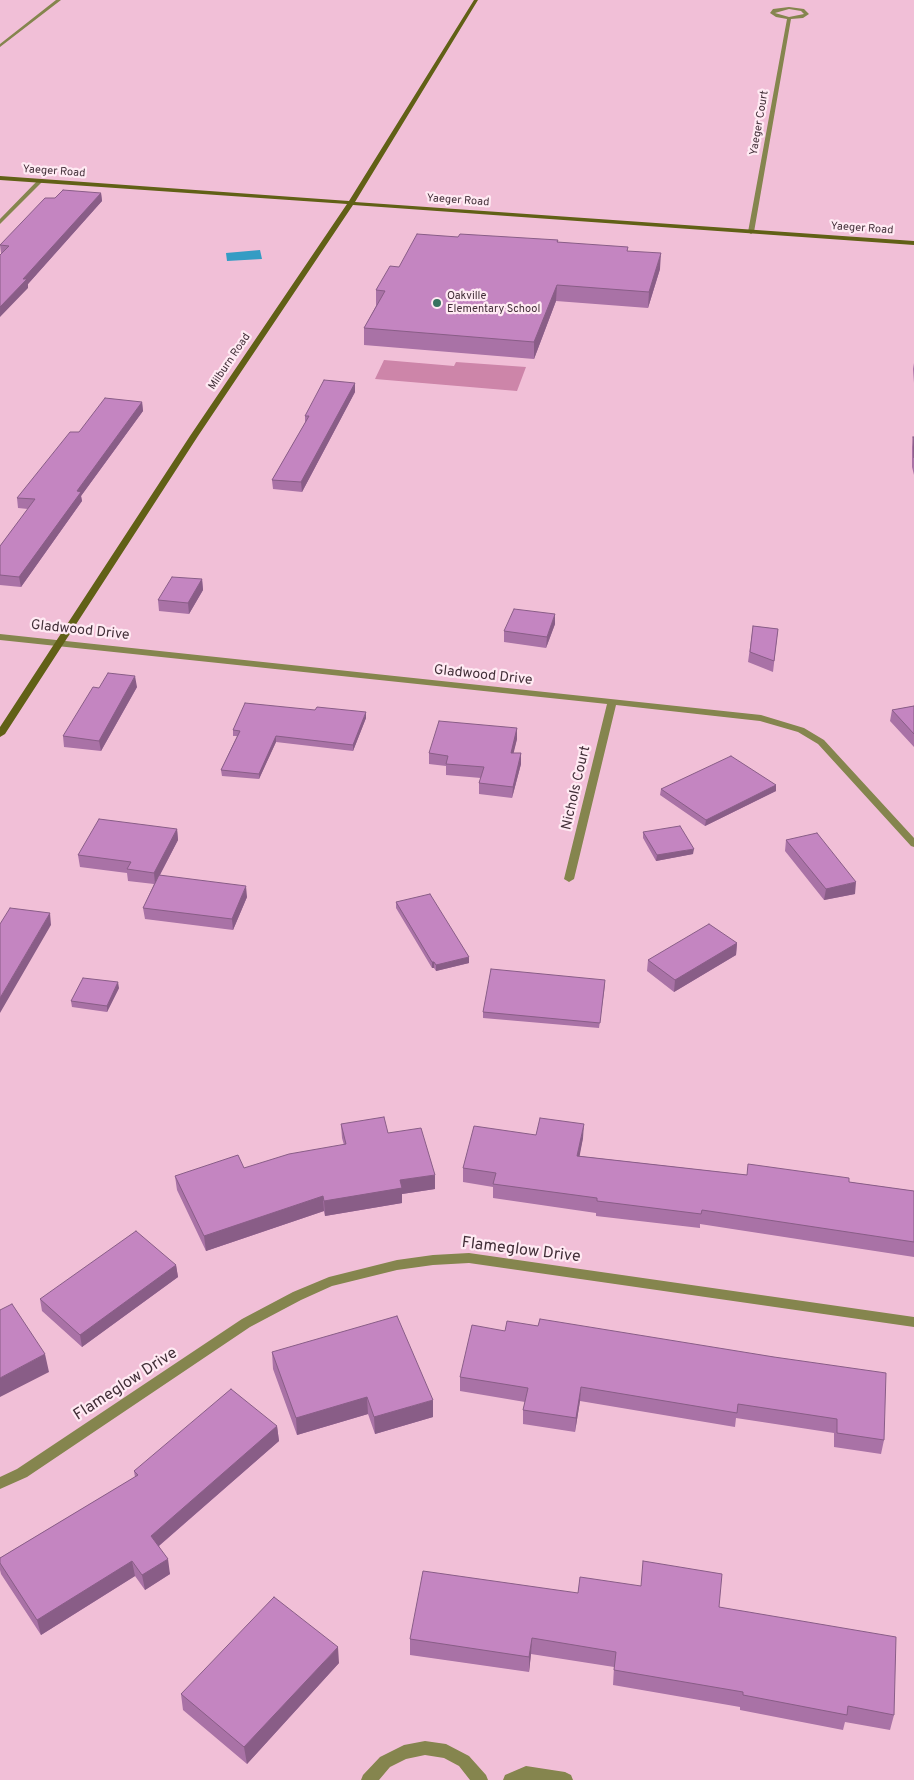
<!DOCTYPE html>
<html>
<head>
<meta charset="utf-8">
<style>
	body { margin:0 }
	canvas { display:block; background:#f1bfd7 }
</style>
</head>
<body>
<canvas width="914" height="1780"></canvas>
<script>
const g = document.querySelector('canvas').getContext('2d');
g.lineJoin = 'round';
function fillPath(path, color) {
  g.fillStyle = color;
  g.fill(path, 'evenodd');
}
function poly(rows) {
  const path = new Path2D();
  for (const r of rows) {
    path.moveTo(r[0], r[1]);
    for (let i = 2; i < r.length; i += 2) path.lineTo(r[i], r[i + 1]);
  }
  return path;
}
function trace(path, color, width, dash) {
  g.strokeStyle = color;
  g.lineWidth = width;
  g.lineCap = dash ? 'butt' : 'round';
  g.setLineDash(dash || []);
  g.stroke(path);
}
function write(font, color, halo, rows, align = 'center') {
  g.font = font + ' Overpass,sans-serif';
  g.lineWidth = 4.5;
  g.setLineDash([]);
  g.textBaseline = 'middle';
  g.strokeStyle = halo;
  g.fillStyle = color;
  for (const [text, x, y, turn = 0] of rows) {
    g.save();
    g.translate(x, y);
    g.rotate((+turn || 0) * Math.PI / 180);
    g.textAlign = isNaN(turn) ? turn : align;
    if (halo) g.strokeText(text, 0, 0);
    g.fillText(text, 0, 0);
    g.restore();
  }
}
fillPath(poly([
	[384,360,454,366,456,362,526,367,517,391,375,379]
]), '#cd85a9');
fillPath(poly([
	[260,250,262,259,227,261,226,253]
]), '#349cc4');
fillPath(poly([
	[56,0,61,0,0,47,0,44,56,0],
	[789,7,804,9,809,14,803,18,791,19,754,232,751,234,748,232,787,19,776,17,770,13,773,9,789,7],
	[789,9,801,11,804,14,789,17,775,13,789,9],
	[38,180,43,181,0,224,0,219,38,180],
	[0,634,761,715,804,728,824,740,914,838,914,847,911,846,818,744,798,732,760,721,616,705,574,879,569,882,564,879,607,704,0,640,0,634],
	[469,1253,914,1317,914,1327,469,1263,433,1265,397,1270,332,1286,301,1300,250,1327,27,1477,0,1489,0,1477,17,1469,242,1319,293,1292,329,1277,397,1260,433,1255,469,1253],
	[425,1741,446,1744,469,1756,486,1775,488,1780,470,1780,459,1766,444,1758,425,1755,406,1759,390,1767,379,1780,361,1780,363,1775,380,1757,404,1745,425,1741],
	[526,1766,565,1772,571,1775,573,1780,503,1780,505,1775,526,1766]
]), '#85854e');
fillPath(poly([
	[474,0,478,0,355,202,914,241,914,245,353,205,198,436,5,734,0,737,0,727,190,436,347,204,0,180,0,176,349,201,474,0]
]), '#616016');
fillPath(poly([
	[101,193,102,201,28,284,28,288,1,253,0,245,55,198],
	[458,237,558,240,558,242,628,251,660,269,648,308,556,301,534,359,364,345,364,328,376,306,376,290,399,267],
	[914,363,914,383,913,369],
	[355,383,355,392,302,492,273,489,272,480,305,423,305,416],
	[142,402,143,411,81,496,82,501,21,587,0,585,0,546,28,509,18,508,17,498,79,432],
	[913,437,914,437,914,475,912,467,912,447],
	[202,579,203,590,189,614,159,611,158,600],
	[555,624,546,648,504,642,504,631],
	[753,626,778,629,773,672,748,662],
	[137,687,101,751,64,747,63,736,99,688],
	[914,706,914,747,890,721,892,710],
	[366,718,353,751,276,742,259,779,222,776,221,770,237,736,233,736,233,730],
	[517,728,517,739,513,753,521,753,521,764,512,798,479,794,479,783,481,778,446,775,446,766,429,764,429,753],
	[776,785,776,791,705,826,660,795,661,789],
	[177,829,178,840,160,875,247,897,233,930,145,919,143,908,154,884,128,881,127,873,80,867,78,855],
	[643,832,693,854,656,861,643,838],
	[786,840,855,894,824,900,785,851],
	[396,902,469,963,436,971,434,968,432,968,396,908],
	[737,943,736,955,674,992,647,971,648,960],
	[605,985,599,1028,483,1018,483,1012],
	[119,988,107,1012,72,1007,71,1001],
	[341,1124,388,1133,435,1175,435,1189,402,1194,402,1203,325,1216,324,1211,206,1251,177,1190,175,1176,244,1168,344,1145,342,1138],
	[536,1135,583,1138,579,1156,747,1175,849,1182,914,1191,914,1257,700,1224,700,1228,596,1216,596,1213,493,1198,493,1187,463,1182,463,1168],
	[176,1265,178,1277,82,1347,42,1311,40,1299],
	[538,1326,774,1357,884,1440,881,1454,834,1447,834,1433,736,1418,735,1427,580,1401,575,1432,523,1424,523,1410,525,1402,460,1391,460,1377,505,1331],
	[272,1352,433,1417,375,1434,368,1414,297,1435,273,1369],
	[277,1426,279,1441,159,1546,170,1574,145,1590,135,1576,41,1635,1,1574,0,1570,0,1558,135,1477,134,1471],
	[719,1607,894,1715,890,1730,845,1722,843,1730,740,1710,740,1707,613,1685,614,1667,531,1654,529,1672,410,1655,410,1639],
	[339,1663,247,1764,183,1710,181,1694]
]), '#a972a6');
fillPath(poly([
	[101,193,102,201,28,284,28,288,0,317,0,307,23,279],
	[661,253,660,269,648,308,649,292],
	[557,285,556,301,534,359,534,342],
	[355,383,355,392,302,492,301,482],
	[142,402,143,411,81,496,82,501,21,587,19,577,77,491],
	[202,579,203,590,189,614,188,603],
	[555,614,555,624,546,648,547,637],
	[135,676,137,687,101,751,99,741],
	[366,712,366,718,353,751,353,745],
	[517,728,517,739,511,764,511,753],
	[276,736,276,742,259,779,259,774],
	[521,753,521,764,512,798,513,787],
	[776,785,776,791,705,826,706,820],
	[177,829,178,840,155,884,154,873],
	[694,849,693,854,656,861,657,855],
	[856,882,855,894,824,900,826,889],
	[246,886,247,897,233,930,232,919],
	[50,913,51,925,0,1013,0,998],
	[737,943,736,955,674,992,675,980],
	[469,957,469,963,436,971,436,965],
	[432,962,434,962,434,968,432,968],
	[118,982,119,988,107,1012,107,1006],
	[584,1124,583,1138,577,1170,577,1156],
	[435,1175,435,1189,402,1194,402,1203,325,1216,324,1201,400,1180],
	[323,1196,324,1211,206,1251,204,1236],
	[176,1265,178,1277,82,1347,80,1335],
	[45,1354,49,1372,0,1397,0,1378],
	[581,1387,580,1401,575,1432,576,1418],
	[367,1397,368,1414,297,1435,296,1418],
	[433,1400,433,1417,375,1434,374,1417],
	[277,1426,279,1441,154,1550,151,1536],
	[168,1559,170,1574,145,1590,142,1575],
	[132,1561,135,1576,41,1635,37,1620],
	[532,1638,531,1654,529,1672,529,1657],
	[338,1647,339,1663,247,1764,244,1747]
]), '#895d87');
const building = poly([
	[63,190,101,193,23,279,27,279,0,307,0,255,9,246,0,245,45,198,55,198,63,190],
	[417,234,458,237,460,234,558,240,557,242,628,247,627,251,661,253,649,292,557,285,534,342,364,328,385,291,376,290,390,266,399,267,417,234],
	[324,380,355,383,301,482,272,480,309,416,305,416,324,380],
	[105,398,142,402,77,491,81,492,19,577,0,575,0,546,35,499,17,498,70,432,79,432,105,398],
	[913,437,914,437,914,458,913,437],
	[172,577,202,579,188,603,158,600,172,577],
	[514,609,555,614,547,637,504,631,514,609],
	[753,626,778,629,774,661,750,652,753,626],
	[108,673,135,676,99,741,63,736,93,687,99,688,108,673],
	[245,703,315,710,317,707,366,712,353,745,276,736,259,774,221,770,240,731,233,730,245,703],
	[914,706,914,734,892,710,914,706],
	[439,721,517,728,511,753,521,753,513,787,479,783,484,767,446,764,448,756,429,753,439,721],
	[731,756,776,785,706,820,661,789,731,756],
	[99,819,177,829,154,873,127,869,131,862,78,855,99,819],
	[680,826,694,849,657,855,643,832,680,826],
	[817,833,856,882,826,889,786,840,817,833],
	[159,875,246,886,232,919,143,908,159,875],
	[430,894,469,957,436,965,434,962,432,962,396,902,430,894],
	[10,908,50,913,0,998,0,924,10,908],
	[709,924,737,943,675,980,648,960,709,924],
	[491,969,605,980,600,1023,483,1012,491,969],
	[83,978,118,982,107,1006,71,1001,83,978],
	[384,1117,388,1133,421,1128,435,1175,400,1180,402,1188,324,1201,323,1196,204,1236,175,1176,238,1155,244,1168,289,1154,346,1144,341,1124,384,1117],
	[540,1118,584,1124,577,1156,747,1175,748,1164,849,1178,849,1182,914,1191,914,1242,702,1210,701,1214,597,1201,597,1198,493,1184,496,1173,463,1168,474,1126,536,1135,540,1118],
	[136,1231,176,1265,80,1335,40,1299,136,1231],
	[12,1304,45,1354,0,1378,0,1310,12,1304],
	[397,1316,433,1400,374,1417,367,1397,296,1418,272,1352,397,1316],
	[540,1319,774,1357,886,1373,884,1440,837,1433,837,1419,738,1404,737,1413,581,1387,576,1418,523,1410,528,1388,460,1377,472,1325,505,1331,507,1321,538,1326,540,1319],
	[231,1389,277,1426,151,1536,168,1559,142,1575,132,1561,37,1620,0,1563,0,1558,138,1475,134,1471,231,1389],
	[643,1561,722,1574,719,1607,896,1637,894,1715,848,1706,847,1715,743,1695,743,1692,614,1670,616,1652,532,1638,529,1657,410,1639,423,1571,578,1593,580,1577,641,1586,643,1561],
	[274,1597,338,1647,244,1747,181,1694,274,1597]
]);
fillPath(building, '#c485c1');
trace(building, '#895d87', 1);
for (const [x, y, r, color] of [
	[437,303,5,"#37735f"]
]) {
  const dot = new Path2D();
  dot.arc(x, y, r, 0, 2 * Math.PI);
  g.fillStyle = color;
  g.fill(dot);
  trace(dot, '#ffeaf3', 2);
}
write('11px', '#422f38', '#ffeaf3', [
	["Yaeger Court",760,123,-80],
	["Yaeger Road",54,172,4],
	["Yaeger Road",458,201,4],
	["Yaeger Road",862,229,4],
	["Milburn Road",230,362,-56]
]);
write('11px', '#422f38', '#ffeaf3', [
	["Oakville",447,297],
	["Elementary School",447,310]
], 'left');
write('14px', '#422f38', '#ffeaf3', [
	["Gladwood Drive",80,631,6],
	["Gladwood Drive",483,676,6],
	["Nichols Court",577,788,-77]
]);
write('16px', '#422f38', '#ffeaf3', [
	["Flameglow Drive",521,1251,7],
	["Flameglow Drive",126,1385,-33]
]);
</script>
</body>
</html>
